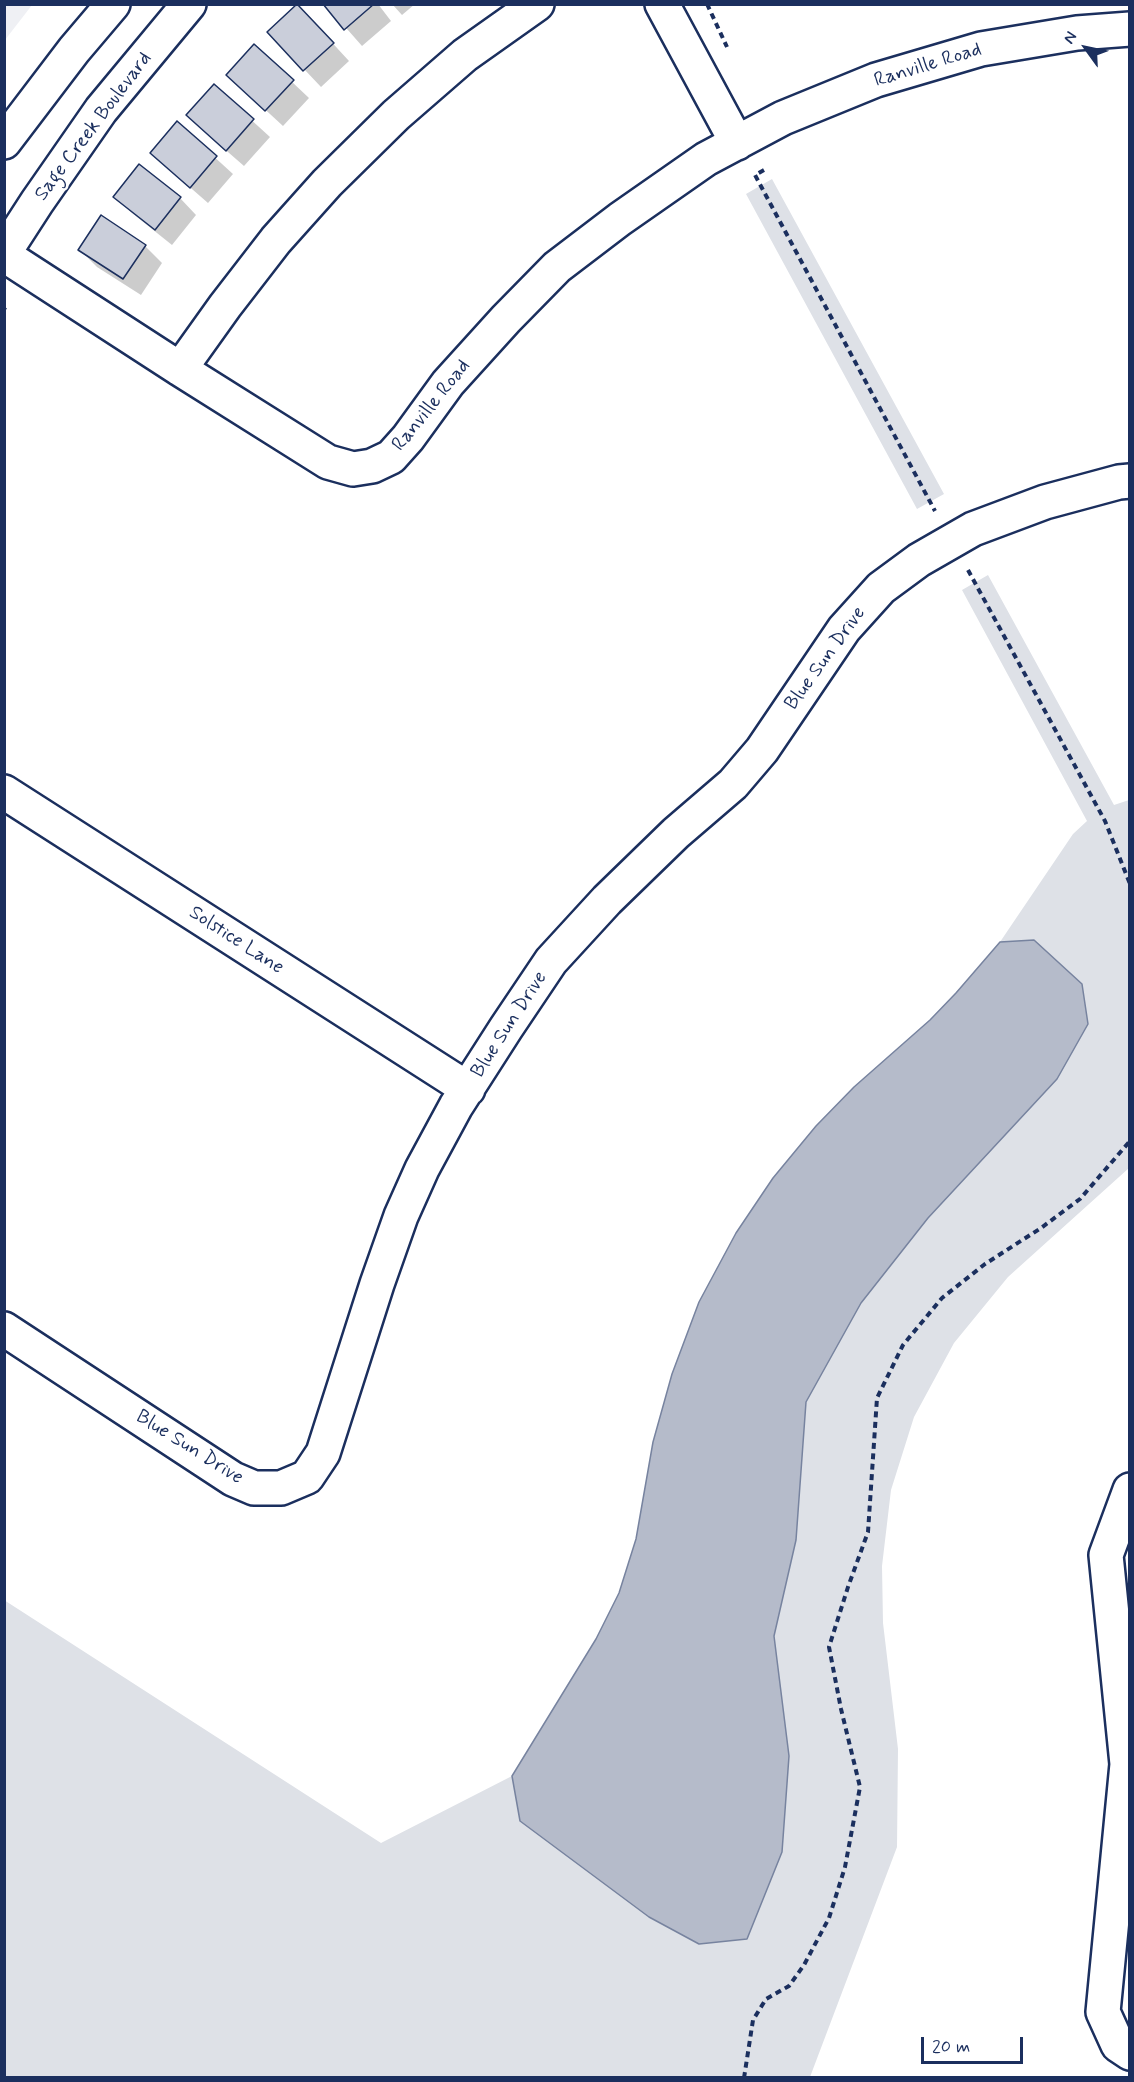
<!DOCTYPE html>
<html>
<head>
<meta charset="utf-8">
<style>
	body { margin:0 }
	#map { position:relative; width:1134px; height:2082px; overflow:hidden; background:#fff; font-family:Mynerve,sans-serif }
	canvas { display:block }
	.frame { position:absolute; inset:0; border:6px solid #1b2f5e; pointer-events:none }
	.north { position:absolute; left:1056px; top:18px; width:60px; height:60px; -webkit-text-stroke:4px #fff; paint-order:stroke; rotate:303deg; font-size:16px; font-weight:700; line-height:24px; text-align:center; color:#1b2f5e }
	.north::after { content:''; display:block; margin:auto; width:21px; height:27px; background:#1b2f5e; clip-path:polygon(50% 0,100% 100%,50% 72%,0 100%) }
	.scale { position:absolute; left:921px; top:2037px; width:102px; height:27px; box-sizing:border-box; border:3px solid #1b2f5e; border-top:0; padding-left:8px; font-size:18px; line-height:21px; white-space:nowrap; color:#1b2f5e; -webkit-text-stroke:4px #fff; paint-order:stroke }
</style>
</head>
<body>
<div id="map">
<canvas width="1134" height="2082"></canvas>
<div class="frame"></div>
<div class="north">N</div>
<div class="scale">20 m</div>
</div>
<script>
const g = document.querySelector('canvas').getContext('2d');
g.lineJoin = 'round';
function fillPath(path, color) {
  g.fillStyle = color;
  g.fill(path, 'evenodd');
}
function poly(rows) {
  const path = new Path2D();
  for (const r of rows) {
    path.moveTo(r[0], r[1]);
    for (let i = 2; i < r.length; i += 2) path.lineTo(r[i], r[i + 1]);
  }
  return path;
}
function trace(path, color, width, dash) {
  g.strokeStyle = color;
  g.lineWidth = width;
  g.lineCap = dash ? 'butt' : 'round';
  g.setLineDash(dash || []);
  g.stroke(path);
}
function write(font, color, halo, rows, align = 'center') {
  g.font = font + ' Mynerve,sans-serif';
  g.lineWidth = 5;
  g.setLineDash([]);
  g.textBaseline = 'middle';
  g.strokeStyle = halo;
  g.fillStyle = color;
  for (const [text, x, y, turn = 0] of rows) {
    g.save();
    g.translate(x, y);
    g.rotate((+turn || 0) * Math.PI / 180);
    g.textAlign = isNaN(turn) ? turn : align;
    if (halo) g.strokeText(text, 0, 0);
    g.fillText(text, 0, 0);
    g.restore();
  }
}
fillPath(poly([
	[5,4,32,5,5,40,4,5]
]), '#eff0f4');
fillPath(poly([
	[772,179,944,494,917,509,746,194],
	[988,575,1114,805,1129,800,1129,1168,1008,1277,954,1343,914,1417,891,1490,882,1566,883,1623,898,1749,897,1847,810,2077,5,2077,4,1600,381,1843,512,1776,596,1639,619,1593,636,1539,653,1442,672,1374,699,1302,736,1233,773,1178,816,1126,854,1087,930,1020,983,963,1000,942,1073,834,1087,821,962,590]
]), '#dee1e7');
const water = poly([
	[1034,940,1082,984,1088,1024,1057,1079,928,1218,861,1303,806,1402,796,1540,774,1636,789,1756,782,1852,747,1939,699,1944,649,1917,520,1821,512,1776,596,1639,619,1593,636,1539,653,1442,672,1374,699,1302,736,1233,773,1178,816,1126,854,1087,930,1020,956,993,1000,942,1034,940]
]);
fillPath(water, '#b5bbca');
trace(water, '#77839f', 1.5);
fillPath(poly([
	[325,4,378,4,391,21,362,46],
	[392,4,415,4,402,15],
	[314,23,349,61,321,87,269,32],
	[254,46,309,98,283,126,245,91],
	[214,86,270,137,244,166,205,132],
	[177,123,233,174,208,203,169,169],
	[115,197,180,198,196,215,172,245,132,213],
	[145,246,162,263,141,295,97,267,80,250]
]), '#0003');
const building = poly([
	[297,4,334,43,303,71,267,32,297,4],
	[323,4,374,4,344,30,323,4],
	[254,44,294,80,265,111,226,75,254,44],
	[214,84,254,119,226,151,186,115,214,84],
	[177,121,217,156,190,188,150,153,177,121],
	[139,164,181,197,155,230,113,197,139,164],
	[101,215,146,245,123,279,78,250,101,215]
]);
fillPath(building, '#caceda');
trace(building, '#1b2f5e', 1.5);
const minor = poly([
	[662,4,737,143],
	[4,142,74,50,113,4],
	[4,253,37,202,101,110,189,4],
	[4,255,180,369,328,462,353,469,372,466,391,457,408,438,448,383,506,319,557,267,620,219,706,159,783,118,876,80,981,49,1077,33,1130,29],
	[180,369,225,306,276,240,327,183,396,115,465,55,537,4],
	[4,792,468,1089],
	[4,1329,233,1479,254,1488,281,1488,307,1477,323,1453,377,1284,401,1216,422,1169,456,1106,506,1028,551,961,607,900,676,833,733,784,762,750,844,629,881,588,919,560,973,529,1045,502,1119,482,1130,481],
	[1130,1490,1106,1555,1127,1764,1103,2012,1118,2045,1130,2053]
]);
trace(minor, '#1b2f5e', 38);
trace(poly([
	[707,4,727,47],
	[764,170,755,175,935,511],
	[4,309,6,310],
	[968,570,1105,821,1130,884],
	[744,2078,753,2020,766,1999,789,1986,804,1965,829,1918,845,1867,860,1787,841,1709,829,1647,848,1587,868,1532,877,1398,903,1345,942,1298,985,1264,1041,1228,1080,1199,1130,1141]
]), '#1b2f5e', 4, [6, 4.5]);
trace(minor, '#fff', 33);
write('20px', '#1b2f5e', '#fff', [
	["Ranville Road",928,66,-17],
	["Sage Creek Boulevard",94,127,-53],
	["Ranville Road",432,406,-51],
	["Blue Sun Drive",826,659,-54],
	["Solstice Lane",236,941,33],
	["Blue Sun Drive",510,1025,-57],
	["Blue Sun Drive",189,1448,32]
]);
</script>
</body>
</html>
